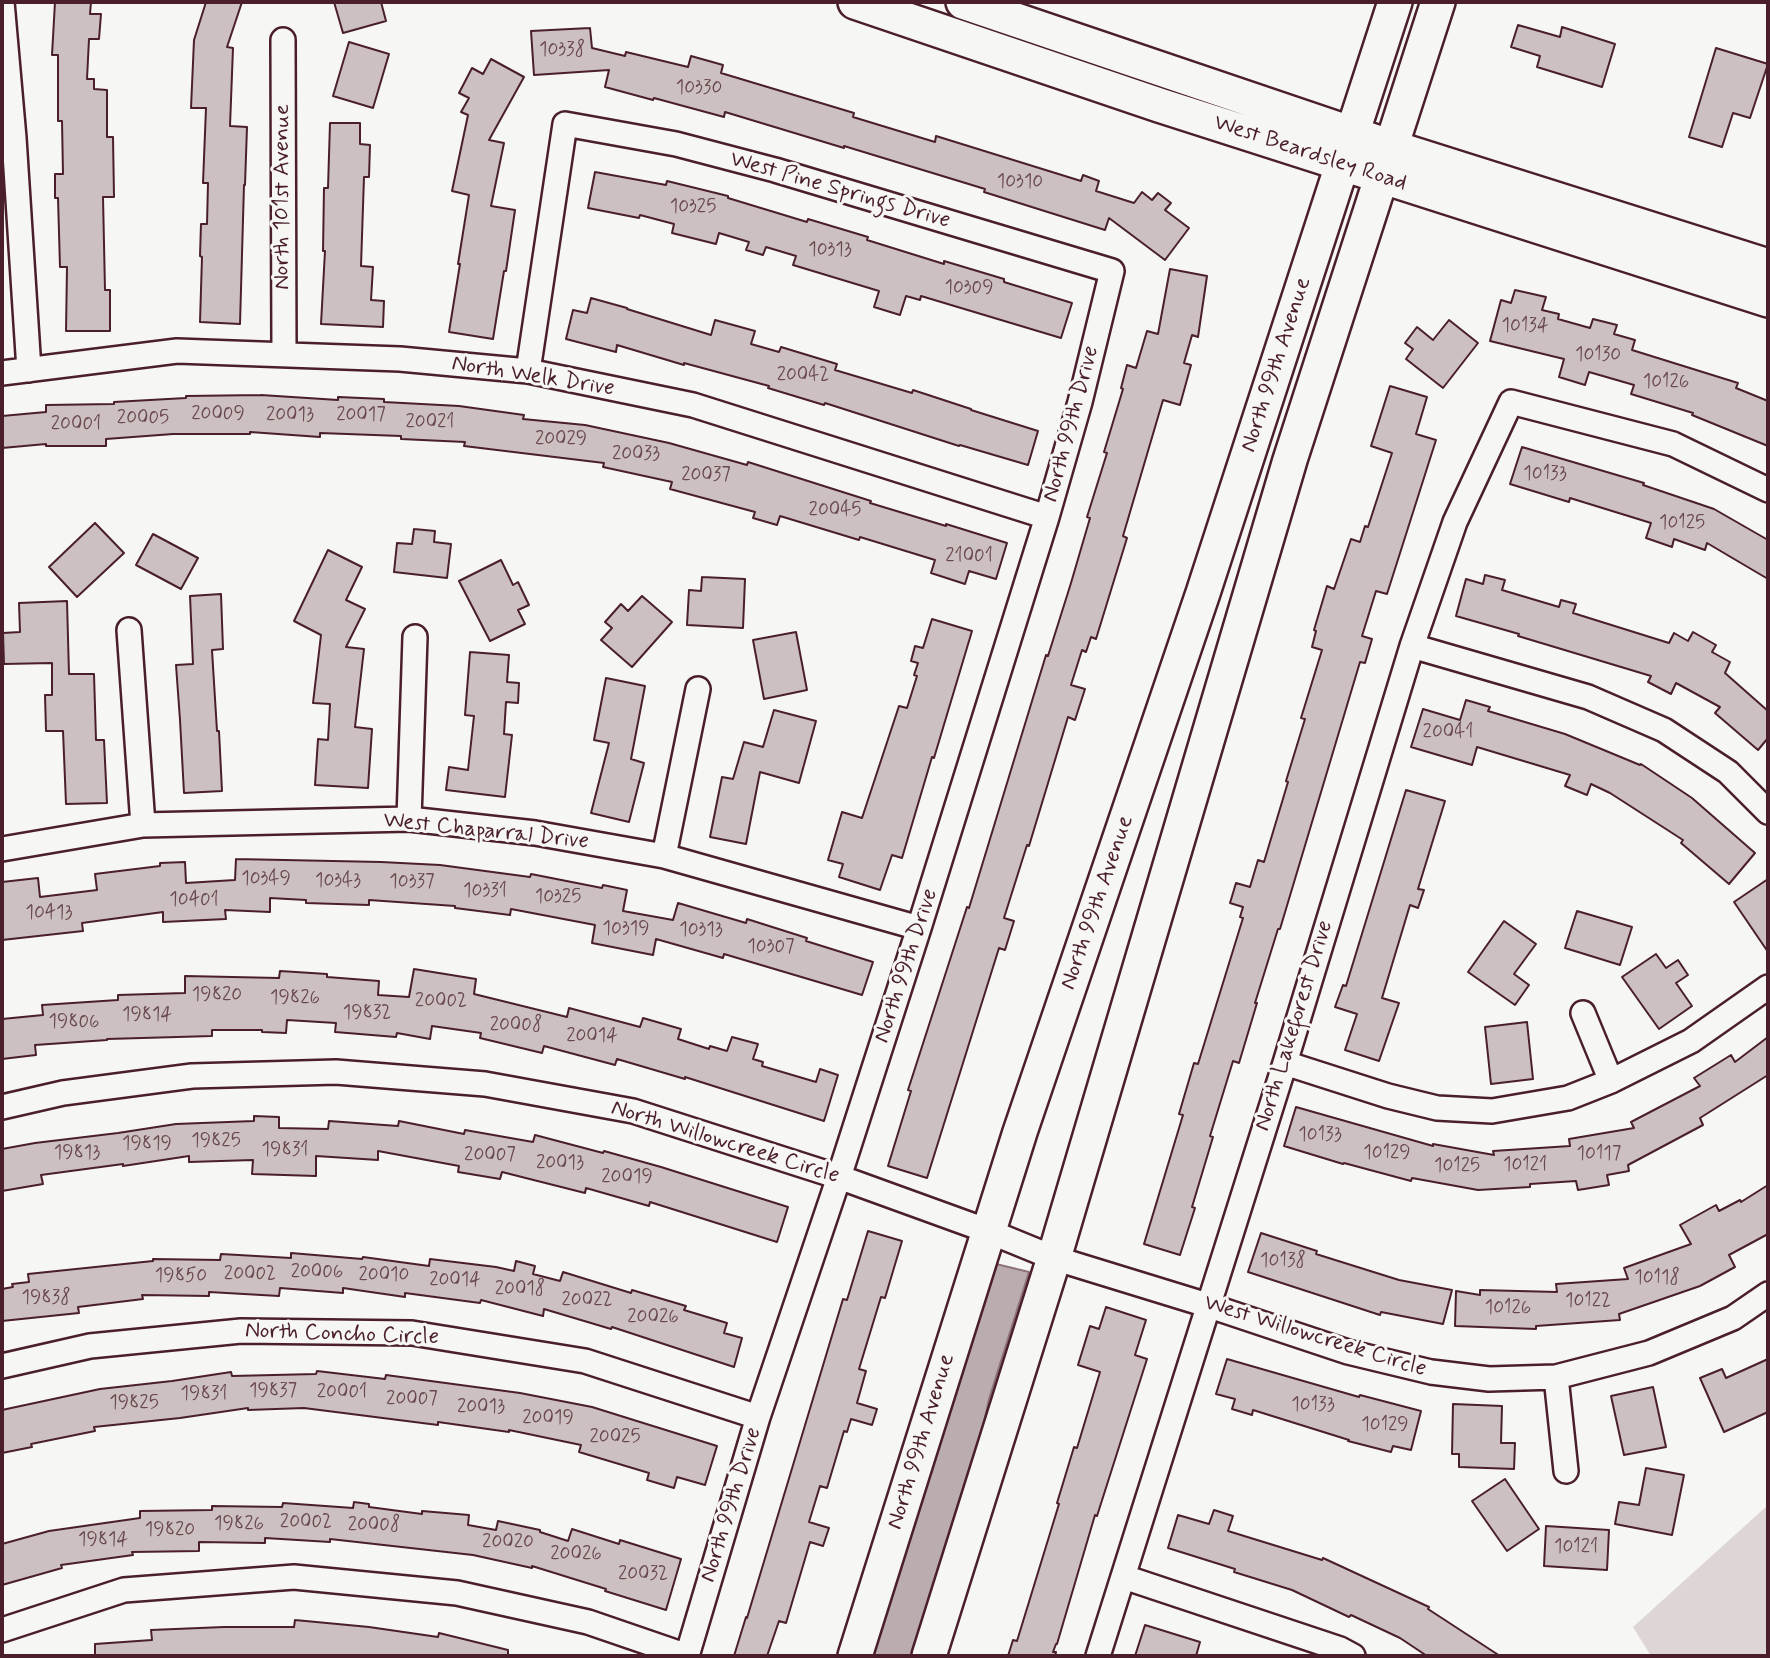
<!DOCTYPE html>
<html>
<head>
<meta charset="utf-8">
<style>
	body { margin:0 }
	#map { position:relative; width:1770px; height:1658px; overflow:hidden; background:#f6f6f2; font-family:Mynerve,sans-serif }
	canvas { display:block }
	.frame { position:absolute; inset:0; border:4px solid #4a1f2b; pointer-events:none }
</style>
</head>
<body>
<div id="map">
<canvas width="1770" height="1658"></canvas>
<div class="frame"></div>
</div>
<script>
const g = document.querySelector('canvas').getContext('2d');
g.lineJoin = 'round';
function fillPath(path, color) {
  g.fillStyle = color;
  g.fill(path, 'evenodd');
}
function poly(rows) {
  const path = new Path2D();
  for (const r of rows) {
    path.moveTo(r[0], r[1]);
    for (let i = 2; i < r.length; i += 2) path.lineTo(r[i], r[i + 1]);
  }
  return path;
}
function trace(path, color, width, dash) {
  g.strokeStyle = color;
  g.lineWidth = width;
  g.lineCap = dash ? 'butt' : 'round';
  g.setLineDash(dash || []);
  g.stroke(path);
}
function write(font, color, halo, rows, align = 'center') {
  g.font = font + ' Mynerve,sans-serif';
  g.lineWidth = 6;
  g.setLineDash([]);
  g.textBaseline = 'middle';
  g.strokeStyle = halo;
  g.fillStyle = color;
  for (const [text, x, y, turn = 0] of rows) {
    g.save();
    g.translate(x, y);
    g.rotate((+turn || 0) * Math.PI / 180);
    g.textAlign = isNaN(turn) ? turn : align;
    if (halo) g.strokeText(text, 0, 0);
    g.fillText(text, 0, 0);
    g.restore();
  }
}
fillPath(poly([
	[1768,1505,1768,1656,1651,1656,1633,1627]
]), '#ddd6d5');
const water = poly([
	[992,1263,1029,1272,989,1399,972,1479,917,1656,871,1656,992,1263]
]);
fillPath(water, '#bbadae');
trace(water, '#8e747a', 2);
const building = poly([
	[55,2,91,2,90,14,101,14,99,39,89,39,87,79,94,79,94,89,107,90,107,137,113,137,114,197,103,197,105,290,110,290,110,331,66,331,67,267,60,267,58,198,55,198,55,174,63,174,62,121,58,121,58,55,52,55,55,2],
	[206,2,242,2,227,47,233,48,230,126,247,127,245,185,244,185,240,324,200,322,202,257,200,256,201,224,207,224,208,183,203,183,206,108,191,108,194,40,206,2],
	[334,2,381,2,386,21,343,33,334,2],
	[1518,25,1560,37,1562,27,1615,44,1602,87,1537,67,1540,56,1511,47,1518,25],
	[590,28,592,48,625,56,626,52,688,67,691,56,723,65,721,73,854,113,853,117,935,142,936,136,1081,181,1083,175,1099,181,1096,191,1134,203,1142,192,1152,200,1158,193,1171,203,1165,210,1189,228,1165,260,1109,218,1105,230,984,192,985,189,844,146,844,148,725,112,724,117,654,98,653,100,605,87,609,70,534,75,531,31,590,28],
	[349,42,389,54,373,108,333,96,349,42],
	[1716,48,1768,64,1750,118,1733,113,1722,147,1689,137,1716,48],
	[491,59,524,77,489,140,504,143,491,206,515,210,506,271,504,271,493,339,449,332,460,264,458,264,469,195,452,191,468,115,461,112,469,98,459,93,472,68,483,74,491,59],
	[330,123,360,123,360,144,370,145,369,177,364,177,361,266,373,267,371,300,384,301,383,327,321,324,325,251,323,251,324,188,328,188,330,123],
	[595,172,666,185,667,181,728,196,728,198,807,222,808,219,868,237,867,240,944,264,944,261,1004,279,1004,282,1072,303,1061,338,921,296,920,300,906,296,900,315,874,307,879,291,793,265,796,256,766,247,763,255,746,250,749,242,719,233,716,244,672,233,674,224,640,215,639,218,588,208,595,172],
	[1170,269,1207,276,1198,337,1192,335,1184,363,1191,365,1180,405,1163,400,1123,536,1127,538,1096,639,1091,637,1086,652,1082,650,1071,685,1085,689,1075,720,1068,717,1029,846,1027,845,1004,918,1014,921,1005,950,999,948,927,1178,888,1166,911,1091,908,1090,967,907,969,908,1046,655,1048,656,1071,583,1090,518,1087,517,1107,453,1104,452,1123,389,1121,388,1127,365,1136,368,1147,331,1158,334,1170,269],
	[1515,290,1546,297,1542,310,1559,314,1558,319,1590,328,1593,319,1617,325,1614,334,1635,340,1632,350,1738,383,1736,388,1768,401,1768,446,1692,415,1693,413,1631,394,1634,385,1589,372,1585,385,1559,377,1564,359,1490,341,1501,300,1511,303,1515,290],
	[591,298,627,308,627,309,711,335,715,320,755,331,751,344,779,352,781,347,837,364,835,370,912,393,913,390,971,409,971,410,1038,431,1028,465,960,445,959,446,825,403,824,405,768,388,769,386,684,363,684,365,617,345,616,352,566,339,573,310,587,313,591,298],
	[1449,320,1478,343,1443,388,1406,359,1413,349,1405,343,1417,327,1433,340,1449,320],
	[1390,386,1427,397,1416,434,1436,440,1387,594,1376,591,1362,636,1372,639,1365,663,1360,662,1280,929,1278,929,1255,1003,1257,1003,1239,1063,1233,1061,1210,1136,1213,1137,1192,1207,1195,1208,1180,1255,1144,1244,1183,1115,1179,1114,1194,1063,1198,1064,1243,918,1240,917,1243,907,1230,903,1236,883,1250,887,1258,860,1264,862,1288,782,1286,781,1305,719,1301,718,1322,650,1312,647,1316,631,1314,630,1327,586,1334,589,1351,539,1360,542,1365,526,1368,527,1392,453,1371,446,1390,386],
	[261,395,338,400,338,397,384,399,384,402,459,406,524,415,523,419,585,425,669,443,747,465,748,462,871,501,870,503,946,526,946,524,1007,543,996,579,969,571,965,584,931,573,935,560,860,537,859,540,780,516,777,525,753,518,755,512,670,489,672,482,603,467,604,463,464,446,465,442,401,439,401,436,320,433,320,437,250,432,250,434,173,434,106,439,106,446,46,446,46,444,2,448,2,416,46,412,46,405,114,404,114,402,186,398,186,396,261,395],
	[1522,447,1644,483,1643,485,1714,509,1768,540,1768,579,1707,543,1705,550,1674,539,1672,547,1646,538,1651,523,1570,498,1569,502,1510,484,1522,447],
	[95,523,124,553,77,597,49,567,95,523],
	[414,529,435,531,434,542,451,544,447,578,394,572,397,543,412,544,414,529],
	[153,534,198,558,181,589,136,565,153,534],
	[328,550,362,567,346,600,365,609,346,647,364,649,355,727,372,729,368,788,315,785,318,739,328,740,330,704,313,703,321,635,294,621,328,550],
	[501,560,513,585,518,582,529,605,518,610,525,624,490,641,459,581,501,560],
	[1485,575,1505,580,1502,590,1559,607,1561,600,1576,604,1573,613,1669,643,1674,633,1688,641,1693,632,1716,645,1712,652,1730,662,1725,673,1768,711,1768,738,1758,750,1715,713,1720,707,1676,683,1671,694,1648,682,1651,676,1518,636,1519,634,1456,616,1466,579,1483,584,1485,575],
	[702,577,745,579,743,628,687,625,689,590,701,591,702,577],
	[221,594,223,649,212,650,217,731,219,731,222,791,184,793,180,720,176,665,193,664,190,596,221,594],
	[642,596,672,622,632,667,601,640,612,628,605,622,621,604,628,611,642,596],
	[67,601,69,674,94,674,96,740,104,740,107,803,66,804,63,731,46,731,45,695,52,695,52,663,4,664,3,633,20,632,19,603,67,601],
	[932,619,972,631,934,758,932,757,902,858,892,855,880,890,839,877,843,864,828,860,842,812,862,818,899,706,907,708,917,676,914,675,918,663,911,661,915,646,923,648,932,619],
	[796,632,807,690,764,699,753,640,796,632],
	[470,652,509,655,507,682,519,683,518,703,506,702,504,734,512,735,505,797,446,790,449,767,468,770,474,716,465,715,470,652],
	[606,678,645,686,631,759,644,763,629,822,591,813,609,743,594,740,606,678],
	[1466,700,1490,707,1488,711,1565,734,1640,765,1641,764,1692,798,1755,853,1729,884,1681,843,1683,840,1610,793,1591,784,1587,795,1565,786,1570,775,1477,747,1472,765,1411,747,1423,709,1460,720,1466,700],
	[774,710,816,721,799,783,760,772,746,844,710,837,722,777,733,779,744,742,763,747,774,710],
	[1406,790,1445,801,1418,889,1424,890,1418,908,1410,905,1382,998,1399,1003,1379,1061,1345,1050,1357,1014,1335,1007,1343,985,1346,986,1406,790],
	[236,859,381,862,440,865,530,877,531,874,602,888,603,885,627,890,623,911,673,920,678,903,746,923,747,919,807,938,806,941,873,962,862,995,724,954,723,958,656,939,653,955,592,943,595,925,511,909,510,915,455,908,455,906,369,900,369,905,306,903,306,900,270,898,270,912,225,910,226,919,163,922,163,912,82,923,83,931,2,940,2,882,38,878,40,897,97,890,95,874,160,866,160,863,185,862,186,883,235,880,236,859],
	[1768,879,1768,952,1734,902,1768,879],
	[1577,911,1632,927,1620,965,1565,948,1577,911],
	[1504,921,1536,944,1514,974,1529,985,1515,1005,1468,972,1504,921],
	[1656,954,1666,968,1678,960,1688,975,1676,983,1692,1006,1659,1029,1622,977,1656,954],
	[414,969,476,979,474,994,567,1017,569,1008,640,1027,643,1018,681,1029,678,1039,709,1049,710,1046,727,1051,732,1037,758,1044,753,1059,763,1062,762,1066,816,1082,820,1069,838,1075,824,1121,685,1077,685,1079,617,1059,615,1065,544,1046,542,1053,480,1038,481,1033,432,1026,430,1039,397,1033,396,1037,335,1032,336,1023,287,1020,286,1033,262,1032,262,1030,212,1030,212,1036,107,1039,107,1040,35,1045,36,1055,2,1059,2,1019,43,1015,42,1005,118,1000,118,995,185,993,185,976,279,978,280,971,327,974,327,977,379,981,378,995,409,997,414,969],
	[1527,1022,1533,1079,1491,1084,1485,1027,1527,1022],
	[1768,1037,1768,1075,1700,1118,1703,1125,1628,1165,1629,1171,1607,1175,1609,1185,1578,1190,1576,1181,1530,1184,1530,1187,1478,1190,1412,1178,1411,1181,1344,1163,1343,1164,1284,1146,1296,1107,1433,1146,1433,1144,1494,1155,1493,1151,1570,1146,1569,1139,1634,1128,1631,1122,1700,1086,1694,1078,1731,1055,1735,1062,1768,1037],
	[254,1116,279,1117,279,1128,328,1129,329,1121,398,1126,399,1121,464,1134,465,1130,533,1142,535,1135,603,1153,604,1151,661,1167,788,1207,777,1242,650,1202,649,1206,586,1188,585,1193,502,1172,500,1179,458,1172,459,1166,378,1151,378,1160,316,1156,316,1176,252,1174,253,1160,189,1162,189,1156,123,1166,123,1164,41,1175,43,1184,2,1191,2,1149,35,1143,118,1133,176,1124,254,1121,254,1116],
	[1768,1185,1768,1234,1729,1255,1735,1267,1700,1286,1619,1314,1620,1320,1536,1326,1536,1329,1455,1326,1456,1291,1480,1295,1480,1290,1557,1292,1556,1284,1628,1279,1624,1268,1691,1244,1680,1225,1716,1205,1719,1211,1740,1200,1741,1202,1768,1185],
	[868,1231,902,1241,885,1298,881,1297,859,1369,866,1371,857,1403,877,1409,872,1425,851,1419,847,1432,844,1431,827,1488,820,1486,809,1522,829,1528,823,1546,810,1542,786,1623,779,1621,767,1656,734,1656,746,1617,747,1618,843,1299,847,1300,868,1231],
	[1261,1233,1317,1251,1316,1254,1399,1280,1452,1290,1443,1324,1381,1312,1380,1315,1248,1272,1261,1233],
	[291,1253,362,1259,363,1257,429,1266,430,1259,496,1267,514,1271,516,1261,535,1266,533,1274,560,1281,563,1272,631,1293,632,1290,686,1306,684,1310,727,1323,724,1333,742,1338,734,1367,612,1327,611,1329,544,1309,543,1316,481,1300,480,1303,405,1293,405,1297,343,1288,343,1293,280,1288,279,1296,209,1292,209,1296,142,1295,143,1299,78,1307,79,1313,2,1321,2,1289,13,1287,12,1284,29,1282,28,1274,153,1261,153,1259,220,1260,221,1254,291,1258,291,1253],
	[1106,1307,1146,1320,1135,1355,1147,1359,1097,1516,1095,1515,1057,1644,1056,1644,1053,1652,1056,1652,1055,1656,1008,1656,1013,1640,1017,1641,1059,1504,1057,1503,1074,1447,1077,1448,1100,1372,1078,1365,1090,1326,1099,1329,1106,1307],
	[1227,1359,1359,1397,1360,1395,1421,1411,1411,1450,1393,1446,1391,1452,1348,1441,1349,1440,1253,1410,1252,1415,1232,1409,1235,1399,1216,1394,1227,1359],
	[1768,1359,1768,1412,1724,1432,1700,1378,1722,1369,1726,1378,1768,1359],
	[317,1371,385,1379,386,1375,520,1393,592,1407,717,1446,705,1485,677,1477,674,1488,647,1480,649,1473,579,1452,581,1445,509,1430,509,1432,438,1422,438,1425,304,1408,248,1410,248,1408,180,1418,94,1427,95,1431,31,1444,32,1447,2,1453,2,1410,100,1389,172,1381,231,1372,232,1376,316,1374,317,1371],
	[1653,1387,1666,1447,1624,1455,1611,1396,1653,1387],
	[1453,1404,1502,1406,1501,1443,1515,1443,1514,1469,1459,1467,1459,1454,1452,1454,1453,1404],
	[1646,1468,1684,1475,1672,1535,1615,1524,1619,1502,1639,1505,1646,1468],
	[1505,1479,1539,1529,1507,1551,1472,1501,1505,1479],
	[354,1502,369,1504,369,1507,422,1514,422,1511,469,1515,468,1525,496,1530,498,1521,540,1530,540,1532,568,1541,572,1529,619,1544,620,1540,681,1559,666,1610,605,1591,606,1589,532,1566,532,1568,473,1555,330,1539,330,1542,265,1538,265,1543,199,1542,199,1551,132,1552,133,1555,61,1565,62,1568,2,1585,2,1544,49,1531,140,1518,140,1511,212,1510,212,1506,282,1507,283,1503,353,1508,354,1502],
	[1214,1510,1233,1516,1228,1531,1322,1560,1323,1558,1429,1607,1428,1609,1500,1656,1427,1656,1400,1638,1351,1615,1349,1617,1292,1590,1234,1572,1235,1569,1168,1548,1178,1515,1209,1524,1214,1510],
	[1546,1526,1609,1530,1607,1570,1544,1566,1546,1526],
	[295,1620,369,1627,438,1637,439,1633,508,1650,508,1656,95,1656,95,1644,152,1640,151,1630,224,1627,294,1627,295,1620],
	[1145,1625,1200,1642,1196,1656,1135,1656,1145,1625]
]);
fillPath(building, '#ccc1c0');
trace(building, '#4a1f2b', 2);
const street = poly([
	[2,2,14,138,29,370],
	[283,40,284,354],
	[528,371,565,124,676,144,775,170,1112,271,1080,402,1047,517,919,928,839,1177,758,1417,687,1656],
	[2,373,177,351,400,359,528,371,693,405,1047,517],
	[129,630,143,825],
	[1412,646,1588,697,1664,730,1728,772,1768,812],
	[409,819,415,637],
	[2,849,143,825,409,819,535,833,664,856,919,928],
	[664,856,698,689],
	[1583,1013,1611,1081],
	[1285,1063,1388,1096,1437,1108,1492,1111,1568,1098,1611,1081,1691,1041,1768,987],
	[2,1107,63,1093,192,1076,336,1072,485,1084,633,1111,839,1177,988,1231,1054,1258,1207,1305,1348,1352,1431,1372,1489,1379,1556,1377,1649,1353,1733,1318,1768,1294],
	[2,1366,90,1346,241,1331,412,1333,585,1361,758,1417],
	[1556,1377,1566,1471],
	[1124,1577,1340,1649,1353,1656],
	[2,1630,124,1590,294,1577,457,1593,588,1622,687,1656],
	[1098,1656,1285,1063,1412,646,1455,522,1511,402,1673,444,1768,490]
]);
const secondary = poly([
	[855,2,1159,105,1768,300],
	[963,2,1391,147,1768,266],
	[855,1656,1020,1132,1203,593,1395,2],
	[929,1656,1054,1258,1290,460,1438,2]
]);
trace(street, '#4a1f2b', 28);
trace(secondary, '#4a1f2b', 38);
trace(street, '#f6f6f2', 23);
trace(secondary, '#f6f6f2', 33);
write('19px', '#6a4850', null, [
	["10338",562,51],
	["10330",699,89],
	["10310",1020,183],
	["10325",693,208],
	["10313",830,251],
	["10309",969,289],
	["10134",1525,327],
	["10130",1598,356],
	["20042",803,376],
	["10126",1666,383],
	["20009",218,415],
	["20013",290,416],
	["20017",361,416],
	["20005",143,419],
	["20021",430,423],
	["20001",76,425],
	["20029",561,440],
	["20033",636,455],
	["10133",1545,475],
	["20037",706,476],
	["20045",835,511],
	["10125",1682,524],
	["21001",969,557],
	["20041",1448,733],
	["10349",266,880],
	["10343",338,882],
	["10337",412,883],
	["10331",485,892],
	["10325",558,898],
	["10401",194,901],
	["10413",49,914],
	["10319",626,930],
	["10313",701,931],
	["10307",771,948],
	["19820",217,996],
	["19826",295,999],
	["20002",441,1002],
	["19832",367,1014],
	["19814",147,1016],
	["19806",74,1023],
	["20008",516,1026],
	["20014",592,1037],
	["10133",1320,1136],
	["19825",216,1142],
	["19819",147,1145],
	["19831",285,1151],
	["19813",77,1154],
	["10129",1387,1154],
	["10117",1599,1155],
	["20007",490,1156],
	["20013",560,1164],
	["10121",1525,1166],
	["10125",1457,1167],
	["20019",627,1178],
	["10138",1283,1262],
	["20006",317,1273],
	["20002",250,1275],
	["20010",384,1276],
	["19850",181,1277],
	["10118",1657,1279],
	["20014",455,1281],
	["20018",520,1290],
	["19838",46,1299],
	["20022",587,1301],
	["10122",1588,1302],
	["10126",1508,1309],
	["20026",653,1318],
	["19837",273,1392],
	["20001",342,1393],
	["19831",204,1395],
	["20007",412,1400],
	["19825",134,1404],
	["10133",1313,1406],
	["20013",481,1408],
	["20019",548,1419],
	["10129",1385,1426],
	["20025",615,1438],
	["20002",306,1523],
	["19826",239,1525],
	["20008",374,1526],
	["19820",170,1531],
	["19814",103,1541],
	["20020",508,1543],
	["10121",1576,1548],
	["20026",576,1555],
	["20032",643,1575]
]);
write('23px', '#4a1f2b', '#f6f6f2', [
	["West Beardsley Road",1310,154,18],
	["West Pine Springs Drive",840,191,16],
	["North 101st Avenue",283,197,-90],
	["North 99th Avenue",1277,365,-72],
	["North Welk Drive",533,377,9],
	["North 99th Drive",1072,424,-75],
	["West Chaparral Drive",486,832,6],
	["North 99th Avenue",1098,903,-71],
	["North 99th Drive",907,966,-72],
	["North Lakeforest Drive",1295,1026,-73],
	["North Willowcreek Circle",725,1143,17],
	["North Concho Circle",342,1335,2],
	["West Willowcreek Circle",1315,1337,17],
	["North 99th Avenue",922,1442,-73],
	["North 99th Drive",732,1505,-73]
]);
</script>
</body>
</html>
